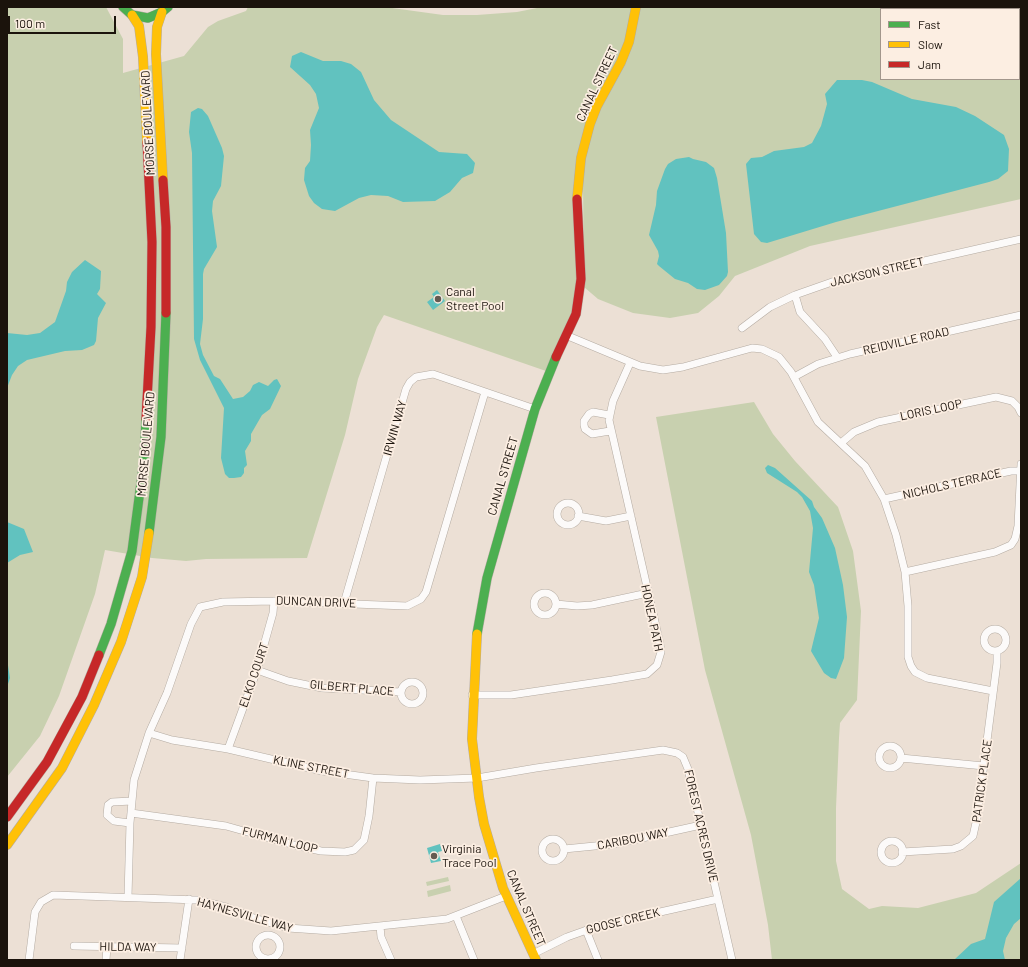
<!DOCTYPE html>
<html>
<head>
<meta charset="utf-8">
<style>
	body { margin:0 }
	#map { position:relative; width:1028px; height:967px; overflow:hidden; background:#ece0d5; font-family:Barlow,sans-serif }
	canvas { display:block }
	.frame { position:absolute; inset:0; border:8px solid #1b130c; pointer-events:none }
	.legend { position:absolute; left:880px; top:8px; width:140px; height:72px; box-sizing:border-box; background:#fceee2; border:1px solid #a2968c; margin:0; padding:5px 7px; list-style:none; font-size:12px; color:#1b130c }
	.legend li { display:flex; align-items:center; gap:8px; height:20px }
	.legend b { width:20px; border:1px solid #a2968c }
	.scale { position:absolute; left:8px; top:16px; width:108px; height:18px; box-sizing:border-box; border:2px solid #1b130c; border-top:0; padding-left:5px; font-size:12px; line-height:14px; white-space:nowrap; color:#1b130c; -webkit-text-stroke:3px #fceee2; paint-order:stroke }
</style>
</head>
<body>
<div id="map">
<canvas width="1028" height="967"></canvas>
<div class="frame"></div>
<ul class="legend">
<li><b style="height:5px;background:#4caf50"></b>Fast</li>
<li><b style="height:5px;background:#ffc107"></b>Slow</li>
<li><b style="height:5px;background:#c62828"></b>Jam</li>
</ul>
<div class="scale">100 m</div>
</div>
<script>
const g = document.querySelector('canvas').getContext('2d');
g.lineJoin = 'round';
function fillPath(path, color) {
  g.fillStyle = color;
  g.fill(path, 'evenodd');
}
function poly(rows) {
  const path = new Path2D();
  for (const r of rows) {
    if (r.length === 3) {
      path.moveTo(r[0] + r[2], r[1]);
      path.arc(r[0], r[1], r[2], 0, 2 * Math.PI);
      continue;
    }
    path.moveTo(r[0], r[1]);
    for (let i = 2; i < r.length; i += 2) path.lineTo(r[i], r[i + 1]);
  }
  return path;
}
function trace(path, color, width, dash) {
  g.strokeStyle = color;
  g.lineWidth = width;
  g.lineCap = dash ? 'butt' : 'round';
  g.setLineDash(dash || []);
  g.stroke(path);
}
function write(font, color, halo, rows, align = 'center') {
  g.font = font + ' Barlow,sans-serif';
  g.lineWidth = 3.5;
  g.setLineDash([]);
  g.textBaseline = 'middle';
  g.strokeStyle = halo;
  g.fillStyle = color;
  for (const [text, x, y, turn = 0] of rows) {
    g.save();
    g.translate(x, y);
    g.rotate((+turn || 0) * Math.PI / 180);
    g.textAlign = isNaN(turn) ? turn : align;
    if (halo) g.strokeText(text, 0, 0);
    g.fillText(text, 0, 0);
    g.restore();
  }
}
fillPath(poly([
	[7,7,106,7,123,39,123,73,184,56,208,27,218,21,246,11,248,7,385,7,443,15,477,15,517,12,542,7,1015,7,1021,10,1021,199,810,246,735,276,719,296,698,313,670,318,633,313,598,299,584,287,583,183,575,180,578,278,572,313,546,371,384,315,377,327,358,379,345,435,307,558,206,559,186,561,152,558,105,550,95,594,59,696,40,736,7,777],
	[881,9,1019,9,1019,79,881,79],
	[754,402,773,434,795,461,838,507,853,551,861,611,857,700,840,723,839,738,836,808,836,861,842,889,869,909,882,906,918,908,976,893,1021,863,1021,960,772,960,768,925,751,835,705,670,656,417],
	[448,877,449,881,427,886,426,882],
	[450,885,451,891,428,897,427,891]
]), '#c8d0af');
fillPath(poly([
	[301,52,323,61,341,61,351,64,361,72,374,100,391,120,439,152,467,154,475,163,473,173,462,178,450,192,435,201,403,202,388,196,371,195,359,198,335,211,322,209,314,203,309,196,304,180,305,168,310,161,311,145,310,130,319,108,316,94,310,85,290,67,292,56],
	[837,80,862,80,872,82,912,99,956,107,975,116,1004,135,1009,149,1008,171,998,179,989,182,836,222,767,243,761,242,754,234,746,164,751,158,762,157,774,151,804,147,812,143,821,126,827,104,825,94],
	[198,108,202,109,208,116,222,148,224,156,221,186,213,201,212,211,217,247,204,269,203,274,203,319,200,344,203,355,214,376,220,379,233,399,243,397,250,391,253,385,259,382,268,386,274,380,277,379,281,386,270,409,262,415,251,434,251,441,245,451,247,465,244,468,244,473,241,477,234,478,229,478,225,474,221,458,224,408,200,360,194,339,192,153,189,132,191,112],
	[689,157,693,159,706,162,714,168,717,178,726,233,728,272,727,276,719,285,705,290,697,289,688,283,675,279,659,266,657,264,659,256,658,251,649,235,656,205,657,191,665,169,668,164,676,159],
	[85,260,101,271,100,289,97,294,106,303,98,318,96,341,94,345,82,350,65,351,27,360,18,366,12,375,7,388,7,333,27,335,40,333,55,322,66,291,67,282,72,272],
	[437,290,445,301,433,310,427,302,434,297,432,294],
	[768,465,775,468,812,501,814,507,822,518,835,548,843,585,847,617,844,658,836,679,831,678,824,673,811,651,819,618,814,585,809,572,813,528,810,511,802,497,797,492,767,473,765,468],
	[7,522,24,529,33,552,20,555,7,563],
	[7,659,10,678,7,687],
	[440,844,442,851,438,852,441,861,431,863,427,848],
	[1021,878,1021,918,1014,924,1006,938,1003,951,1005,960,954,960,971,944,985,939,994,902]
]), '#61c2bf');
const street = poly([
	[795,295,800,312,825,339,837,357],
	[742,328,770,307,795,295,832,282,1021,239],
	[568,336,640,366,663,370,683,367,752,348,762,349,779,357,791,372,818,422,865,466,884,499,896,535,905,572,908,606,908,657,911,666,915,672,927,678,993,691],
	[794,377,818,364,850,354,1021,315],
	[609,415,593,412,589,414,584,421,584,425,585,429,592,434,610,431],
	[841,443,854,432,878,422,996,397,1012,401,1018,407,1021,413],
	[884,499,1011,471,1021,471],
	[568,514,11],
	[578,516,606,521,631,516],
	[905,572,995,552,1011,545,1015,539,1018,526,1021,464],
	[545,604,11],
	[344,603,406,389,410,382,416,377,433,374,535,409],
	[556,604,577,606,592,605,648,593],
	[995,640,11],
	[257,670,288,681,322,688,401,692],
	[412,693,11],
	[472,695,511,695,612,680,647,674,657,665,661,652,660,644,609,420,613,401,630,363],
	[149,733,172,740,228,749,322,771,373,778,420,780,477,778,536,768,663,750,677,753,683,757,688,769,732,960],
	[890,757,11],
	[228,749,257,670,273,613,274,601],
	[901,758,984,766],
	[131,813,226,826,294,845,321,851,345,852,354,850,364,840,369,816,373,778],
	[130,823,114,821,107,815,108,805,112,802,132,801],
	[553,850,11],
	[892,852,11],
	[564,849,615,844,701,825],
	[902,852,953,849,961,846,973,836,977,818,997,663,997,651],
	[128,897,130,823,134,780,149,733,167,693,191,624,200,607,223,602,274,601,407,606,421,599,426,592,485,392],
	[456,916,474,960],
	[380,926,381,937,391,960],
	[586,930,598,960],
	[268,947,12],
	[74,946,182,948],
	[533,954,567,937,598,926,718,899],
	[29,960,35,912,41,902,53,895,198,900,226,907,251,917,288,928,331,931,447,919,506,896],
	[106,960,107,947],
	[180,960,189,899]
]);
const fast = poly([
	[123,7,132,15,148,18,162,12,168,7],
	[149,533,161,437,166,313],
	[477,634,487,578,535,409,556,357],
	[99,655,111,624,132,551,144,460,146,419]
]);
const slow = poly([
	[162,12,157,27,156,54,163,180],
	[132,15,139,26,143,57,147,142],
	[577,199,581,158,590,124,597,106,621,62,629,42,636,7],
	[477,634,472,739,479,797,484,824,503,888,536,960],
	[7,845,62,768,94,705,121,642,142,577,149,533]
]);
const jam = poly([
	[163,180,166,227,166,313],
	[556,357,576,314,581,279,577,199],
	[146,419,151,327,152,242,147,142],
	[7,817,47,762,82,697,99,655]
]);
trace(street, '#b4aba2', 8);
trace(fast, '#b4aba2', 10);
trace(slow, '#b4aba2', 10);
trace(jam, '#b4aba2', 10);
trace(street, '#fcfaf9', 7);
trace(fast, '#4caf50', 9);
trace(slow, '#ffc107', 9);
trace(jam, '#c62828', 9);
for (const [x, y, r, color] of [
	[438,299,4,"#645b52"],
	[434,856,4,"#645b52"]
]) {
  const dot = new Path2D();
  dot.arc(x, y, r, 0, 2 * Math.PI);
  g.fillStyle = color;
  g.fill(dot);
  trace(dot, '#fceee2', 1.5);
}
write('12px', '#1b130c', '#fceee2', [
	["CANAL STREET",597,84,-65],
	["MORSE BOULEVARD",148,123,-93],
	["JACKSON STREET",877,272,-13],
	["REIDVILLE ROAD",906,341,-13],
	["LORIS LOOP",931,410,-12],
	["IRWIN WAY",395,428,-74],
	["MORSE BOULEVARD",146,444,-85],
	["CANAL STREET",503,476,-74],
	["NICHOLS TERRACE",952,484,-13],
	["DUNCAN DRIVE",316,602,2],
	["HONEA PATH",652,618,78],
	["ELKO COURT",254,675,-71],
	["GILBERT PLACE",352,688,5],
	["KLINE STREET",311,767,11],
	["PATRICK PLACE",982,781,-82],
	["FOREST ACRES DRIVE",701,826,77],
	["CARIBOU WAY",633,839,-11],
	["FURMAN LOOP",280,840,14],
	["CANAL STREET",526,908,67],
	["HAYNESVILLE WAY",245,915,16],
	["GOOSE CREEK",623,921,-14],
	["HILDA WAY",128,947,1]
]);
write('12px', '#1b130c', '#fceee2', [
	["Canal",446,292],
	["Street Pool",446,306],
	["Virginia",442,849],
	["Trace Pool",442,863]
], 'left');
</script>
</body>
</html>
